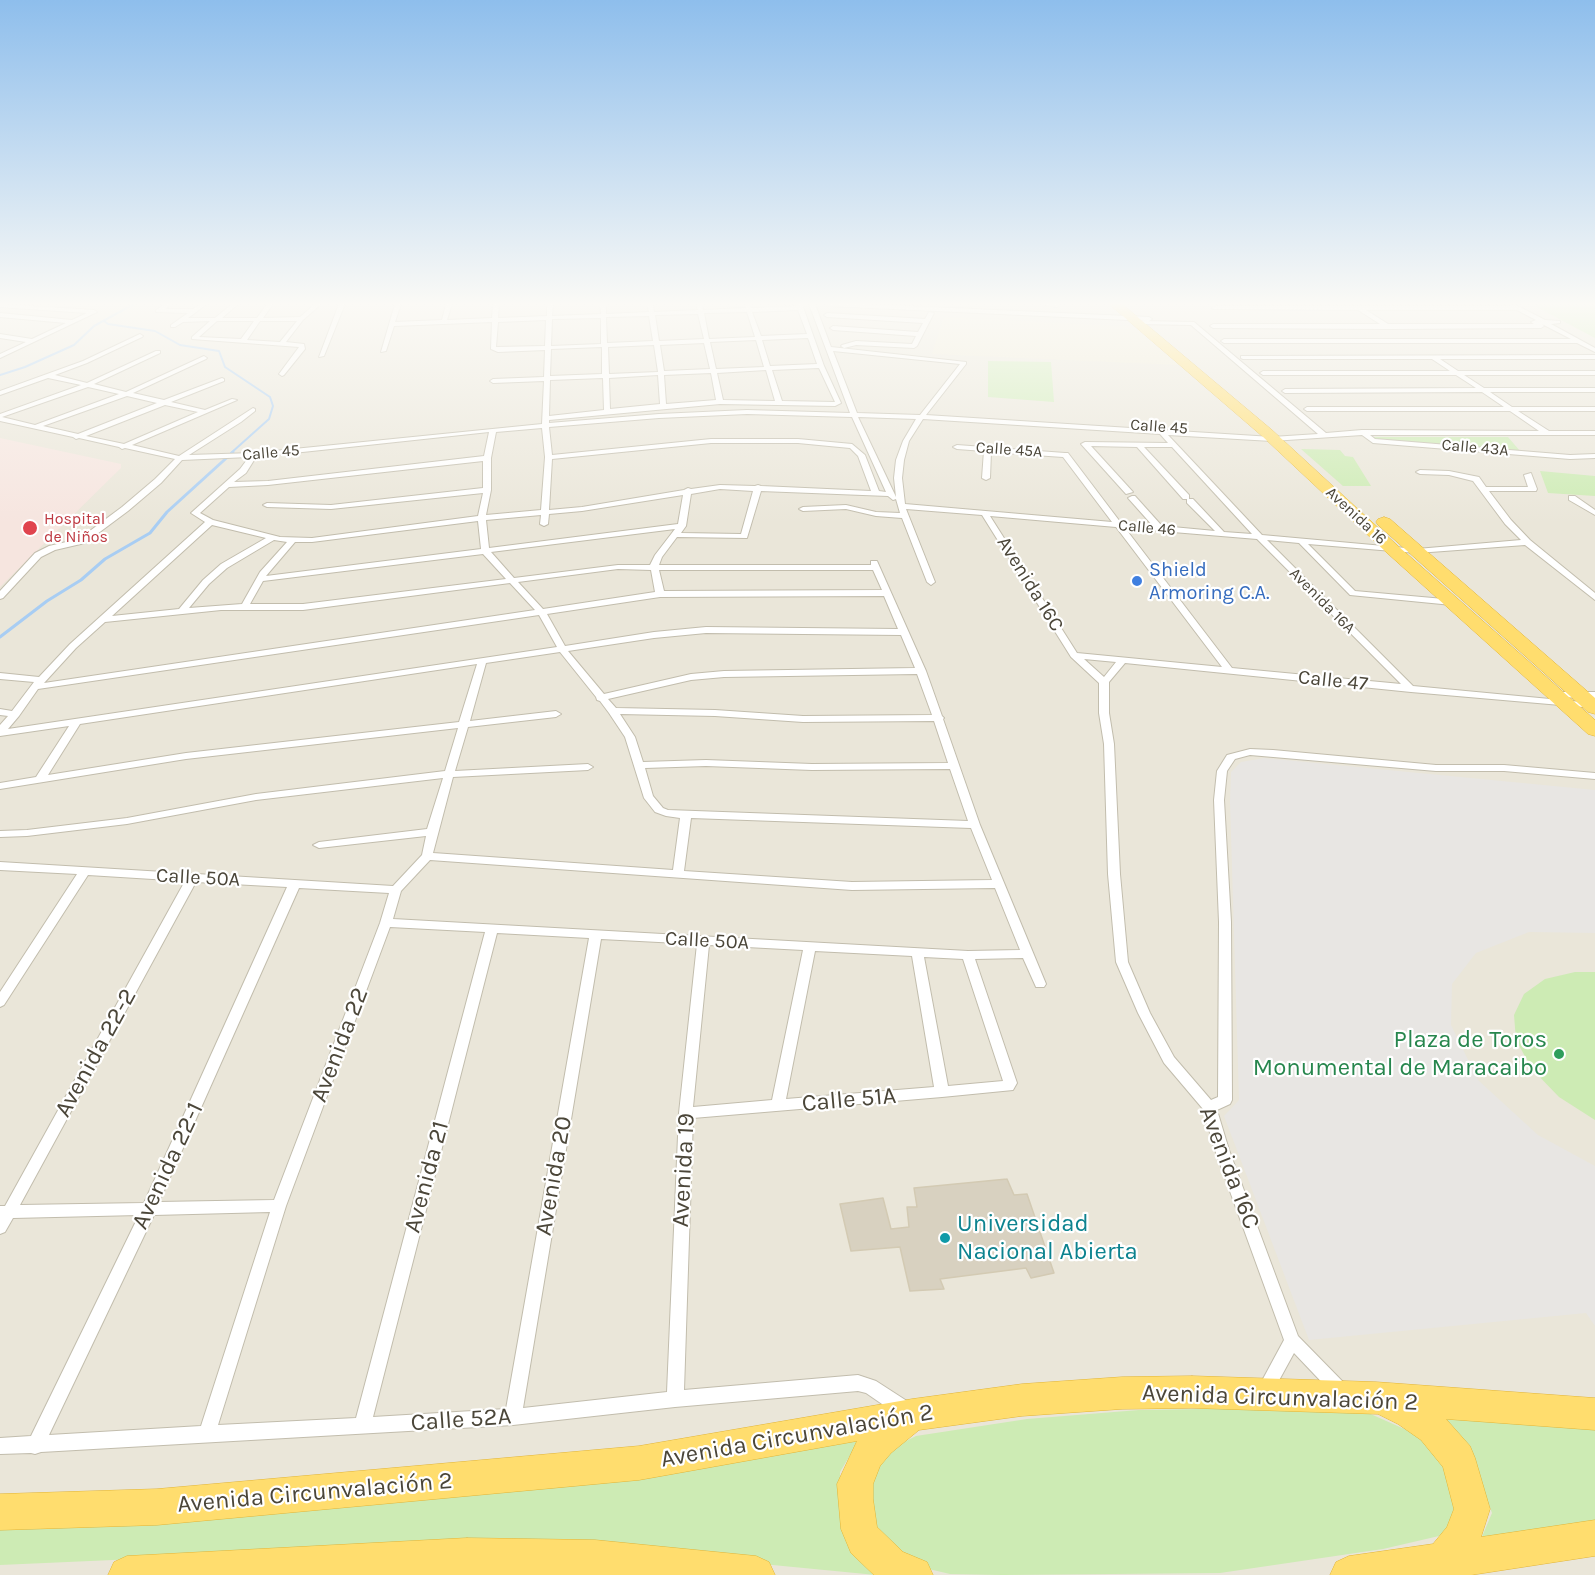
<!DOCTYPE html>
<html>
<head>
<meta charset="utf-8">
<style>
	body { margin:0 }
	canvas { display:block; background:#f6f4ec }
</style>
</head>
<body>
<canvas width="1595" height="1575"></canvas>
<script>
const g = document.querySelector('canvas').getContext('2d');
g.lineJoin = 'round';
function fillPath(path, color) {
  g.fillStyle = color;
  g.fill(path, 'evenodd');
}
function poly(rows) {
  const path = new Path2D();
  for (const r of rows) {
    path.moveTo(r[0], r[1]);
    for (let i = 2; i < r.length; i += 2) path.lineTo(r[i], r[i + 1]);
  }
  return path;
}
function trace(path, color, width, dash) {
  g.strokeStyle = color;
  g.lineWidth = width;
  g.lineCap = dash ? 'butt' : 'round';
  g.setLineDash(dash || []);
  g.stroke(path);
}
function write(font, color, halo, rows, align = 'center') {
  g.font = font + ' Karla,sans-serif';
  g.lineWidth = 4.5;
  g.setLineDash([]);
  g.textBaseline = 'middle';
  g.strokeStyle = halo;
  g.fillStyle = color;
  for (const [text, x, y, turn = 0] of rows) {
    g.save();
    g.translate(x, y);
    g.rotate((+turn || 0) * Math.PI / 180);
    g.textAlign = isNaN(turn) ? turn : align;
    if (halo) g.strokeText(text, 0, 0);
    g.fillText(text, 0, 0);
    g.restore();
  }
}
fillPath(poly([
	[0,304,1595,304,1595,1575,0,1575]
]), '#eae6d9');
fillPath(poly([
	[944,317,1136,327,1179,365,932,354]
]), '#efead5');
fillPath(poly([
	[0,438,121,464,121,468,0,587]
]), '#f6e5df');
fillPath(poly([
	[1531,304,1595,304,1595,338],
	[988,361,1051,362,1054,402,988,397],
	[1372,437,1508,437,1520,451,1376,440],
	[1301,449,1340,450,1345,456,1353,457,1371,486,1343,486],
	[1540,471,1595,476,1595,496,1548,493],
	[1575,972,1595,972,1595,1120,1559,1097,1532,1069,1516,1040,1514,1015,1524,994,1545,979],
	[1268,1408,1366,1412,1418,1435,1444,1463,1461,1518,1439,1536,1383,1549,1220,1573,1002,1575,950,1574,916,1566,881,1544,867,1509,868,1479,890,1449,916,1436,1027,1419,1139,1410],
	[1427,1414,1595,1427,1595,1524,1478,1546,1492,1513,1482,1486],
	[864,1432,840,1472,840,1510,876,1575,597,1548,474,1544,0,1565,0,1520]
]), '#cdebb4');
fillPath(poly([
	[1264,758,1595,790,1595,933,1529,932,1476,953,1452,984,1451,1025,1478,1080,1538,1135,1595,1166,1595,1326,1586,1313,1309,1340,1224,1116,1239,1100,1230,802,1231,772,1241,762]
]), '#e8e6e3');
trace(poly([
	[104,321,108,324,155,331,180,345,219,351,225,367,270,397,273,406,269,419,231,453],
	[0,375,25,367,74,345,94,326,134,304]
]), '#a8cdf3', 2);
trace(poly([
	[0,637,47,601,81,580,105,559,150,533,167,512,233,452]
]), '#a8cdf3', 3);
const building = poly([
	[1007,1179,1014,1195,1027,1194,1054,1273,1031,1278,1026,1268,940,1279,944,1289,910,1291,900,1247,851,1251,840,1204,883,1198,891,1229,909,1227,907,1207,917,1207,914,1188,1007,1179]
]);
fillPath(building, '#d8d1c0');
trace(building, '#d3cab3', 1.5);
const street = poly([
	[0,304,94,310,97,312,0,358,0,354,26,342,0,338,0,334,32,339,66,323,0,317,0,313,72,320,87,313,0,307,0,304],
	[165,304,172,304,165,309,193,309,200,304,207,304,188,318,215,318,232,304,238,304,222,318,257,318,267,304,273,304,263,318,300,317,315,304,321,304,303,320,286,342,304,344,305,349,284,375,282,376,279,374,299,347,192,339,192,337,210,321,183,322,175,327,171,327,171,325,188,313,156,312,156,310,165,304],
	[217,321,254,321,241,339,199,337,217,321],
	[260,321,297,321,280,342,247,340,260,321],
	[339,304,345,304,324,356,319,357,339,304],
	[395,304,401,304,395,322,442,320,446,304,452,304,447,320,492,318,493,304,499,304,498,318,547,316,547,304,553,304,552,316,601,314,600,304,606,304,606,314,649,312,647,304,653,304,654,312,698,310,696,304,702,304,703,310,746,308,744,304,750,304,751,308,797,306,796,304,802,304,824,366,841,403,835,406,720,404,549,420,549,423,659,414,747,410,850,413,809,304,815,304,831,347,966,362,966,364,926,415,1272,437,1318,434,1191,325,1139,324,1138,323,1141,321,1194,322,1326,433,1362,430,1539,431,1510,411,1307,411,1304,409,1307,407,1504,407,1482,392,1285,393,1282,391,1285,389,1476,388,1456,375,1263,375,1260,373,1263,371,1450,371,1432,359,1243,359,1241,358,1241,356,1595,355,1595,359,1440,359,1458,371,1595,371,1595,375,1464,375,1484,388,1595,388,1595,392,1490,392,1512,407,1595,407,1595,411,1518,411,1549,431,1595,431,1595,435,1370,435,1375,439,1570,455,1595,454,1595,458,1570,459,1373,443,1362,435,1272,441,1168,435,1262,535,1417,549,1521,540,1505,524,1473,481,1449,475,1420,474,1416,472,1420,470,1449,471,1479,477,1486,487,1528,487,1524,475,1531,473,1537,489,1536,491,1489,491,1511,520,1530,540,1595,593,1595,600,1525,545,1417,553,1308,544,1355,591,1455,600,1456,602,1452,605,1350,595,1299,543,1267,540,1413,686,1592,703,1595,704,1595,708,1411,692,1125,663,1109,682,1109,713,1114,744,1120,874,1128,962,1150,1013,1174,1057,1211,1100,1218,1097,1219,922,1214,800,1217,771,1227,755,1250,749,1273,750,1436,765,1504,765,1595,773,1595,779,1504,771,1436,771,1250,755,1235,759,1227,771,1224,800,1231,922,1232,1100,1230,1104,1217,1110,1229,1150,1298,1336,1346,1385,1348,1390,1346,1395,1340,1398,1334,1395,1294,1353,1271,1395,1265,1398,1259,1395,1257,1390,1284,1340,1215,1150,1203,1109,1164,1063,1138,1013,1116,962,1108,874,1104,744,1099,713,1099,683,1071,657,982,515,906,509,935,582,931,585,927,582,902,518,876,516,846,509,803,511,799,509,803,507,846,505,876,512,900,513,896,499,893,500,888,496,761,491,747,538,677,537,662,557,659,565,871,565,871,561,877,561,926,671,942,716,944,718,943,719,980,825,1046,984,1044,987,1036,987,1023,958,975,959,1017,1083,1013,1090,942,1097,693,1118,684,1390,858,1375,876,1381,910,1403,912,1409,910,1415,904,1417,898,1415,866,1393,858,1391,675,1407,513,1425,41,1452,35,1454,31,1453,0,1454,0,1438,31,1436,139,1215,13,1218,5,1232,0,1234,0,1206,5,1206,185,881,88,875,4,1005,0,1007,0,992,77,874,0,870,0,862,393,886,422,855,426,836,319,848,313,845,319,842,427,829,443,778,256,800,127,824,27,836,0,837,0,831,27,830,127,818,256,794,445,771,458,728,186,759,0,789,0,783,36,777,69,726,0,736,0,725,8,716,0,715,0,709,12,711,34,682,0,679,0,673,39,677,70,644,205,522,191,513,240,469,249,457,182,460,161,483,128,511,85,543,55,550,41,557,3,598,0,599,0,591,35,553,49,546,79,539,122,507,155,479,175,459,125,448,122,449,119,447,79,438,76,439,73,437,0,421,0,414,81,385,48,378,0,395,0,391,83,361,140,334,143,336,142,337,87,363,55,375,87,383,156,351,160,351,160,353,94,384,126,392,204,356,207,358,206,359,133,393,164,400,222,378,224,379,224,381,171,402,205,410,232,399,237,400,132,445,179,456,253,408,255,409,255,411,241,422,189,455,254,453,542,424,544,381,493,383,490,381,493,379,544,377,545,350,498,352,491,349,492,322,394,326,386,351,381,352,395,304],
	[798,310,807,334,761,336,752,312,798,310],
	[747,312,755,337,709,339,704,313,747,312],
	[698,314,704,339,659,341,655,315,698,314],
	[649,316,653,341,607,343,606,317,649,316],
	[601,318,601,344,551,346,552,319,601,318],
	[546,320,545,346,496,347,498,322,546,320],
	[808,338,817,364,770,366,762,340,808,338],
	[756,340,764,367,716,369,710,342,756,340],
	[704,343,710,369,664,371,660,345,704,343],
	[654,345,658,372,609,374,608,347,654,345],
	[602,347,602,374,550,376,551,349,602,347],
	[833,351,960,364,920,415,857,413,833,351],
	[819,368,835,402,782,401,772,370,819,368],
	[766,370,775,401,723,400,717,373,766,370],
	[711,373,716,400,666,404,664,375,711,373],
	[658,375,660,404,610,409,609,378,658,375],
	[603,378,604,410,549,416,550,380,603,378],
	[88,387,119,394,35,425,2,417,88,387],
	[127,396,157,403,78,434,43,426,127,396],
	[165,405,198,412,124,444,86,436,165,405],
	[747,414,852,417,886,492,879,491,865,455,852,444,798,439,711,439,552,455,549,427,659,418,747,414],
	[858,417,916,419,903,441,896,460,894,478,896,497,858,417],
	[923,419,1160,434,1168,443,1085,442,1081,444,1126,494,1133,492,1091,446,1137,447,1183,499,1189,499,1189,495,1144,447,1172,447,1252,534,1224,532,1193,499,1187,499,1187,503,1215,531,1162,526,1135,496,1132,496,1128,498,1153,526,1121,523,1068,453,1065,453,957,445,953,447,957,449,984,451,982,478,986,480,990,478,991,452,1063,457,1112,522,905,504,902,478,904,460,909,441,923,419],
	[542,428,545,457,541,510,486,515,491,490,491,458,496,432,542,428],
	[489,432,484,456,268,481,234,482,246,473,256,457,489,432],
	[711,443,798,443,850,448,858,456,871,491,761,486,758,485,755,486,720,485,691,489,688,488,684,490,582,507,549,510,552,459,711,443],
	[483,461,483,488,331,505,267,503,263,505,267,507,331,509,483,493,478,516,312,538,280,537,213,520,200,513,229,487,268,485,483,461],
	[720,489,753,491,741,534,681,533,686,526,691,494,720,489],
	[683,495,678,524,489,548,486,520,541,515,540,524,544,526,548,524,549,514,582,511,683,495],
	[990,516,1116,527,1222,667,1077,653,990,516],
	[478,521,481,549,266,576,295,542,312,542,478,521],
	[212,525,266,538,221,564,203,580,179,609,112,616,212,525],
	[1125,528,1257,539,1401,684,1232,668,1125,528],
	[675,529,655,555,650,565,618,565,514,578,491,552,675,529],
	[274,540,287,542,260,572,242,604,189,608,209,584,227,568,274,540],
	[483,554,506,579,303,604,250,604,263,581,483,554],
	[618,569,651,570,655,592,543,609,518,582,618,569],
	[659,570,873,570,882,590,664,591,659,570],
	[510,583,535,610,44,683,76,648,105,622,221,610,303,610,510,583],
	[884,596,898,629,706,627,654,632,565,646,547,614,660,597,884,596],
	[539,615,557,647,8,729,19,716,38,689,539,615],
	[706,633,901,635,915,668,724,671,691,674,604,694,568,651,654,638,706,633],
	[560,652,596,697,597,700,600,701,609,713,625,737,644,798,655,812,666,816,680,818,673,870,433,853,453,777,588,770,593,767,588,764,455,771,468,727,556,717,561,714,556,711,470,721,486,663,560,652],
	[1084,659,1116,662,1104,677,1084,659],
	[477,664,459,722,186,753,48,775,80,724,477,664],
	[917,674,932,715,803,716,715,710,616,708,608,699,691,680,724,677,917,674],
	[620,714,715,716,803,722,934,721,948,763,812,764,706,760,643,762,635,737,620,714],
	[706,766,812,770,950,769,968,821,668,810,663,808,653,796,645,768,706,766],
	[691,818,971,828,992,880,852,882,684,871,691,818],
	[430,860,852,890,995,888,1020,950,968,951,393,919,401,891,430,860],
	[196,882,287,887,144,1203,20,1205,196,882],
	[299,888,389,893,380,923,274,1200,159,1202,299,888],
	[390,927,485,932,356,1418,218,1425,286,1206,390,927],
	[497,933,589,938,506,1409,373,1417,497,933],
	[601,939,697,944,679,1113,667,1392,523,1408,601,939],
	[709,945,803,950,772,1100,693,1107,709,945],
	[815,951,912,956,934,1087,786,1099,815,951],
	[924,957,963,959,1003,1081,948,1086,924,957],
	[270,1212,201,1426,49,1435,154,1215,270,1212],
	[826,304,864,304,1149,317,1152,319,1149,321,829,306,826,304],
	[1041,304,1059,304,1060,305,1057,307,1041,304],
	[1514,304,1545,320,1560,321,1560,323,1551,324,1595,348,1595,352,1577,343,1224,343,1221,341,1224,339,1571,339,1542,324,1544,326,1541,328,1388,329,1213,328,1210,326,1213,324,1380,324,1358,310,1213,309,1212,308,1215,306,1511,306,1514,304],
	[1366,310,1517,310,1536,320,1531,322,1534,324,1388,324,1366,310],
	[929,312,934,313,917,346,914,348,856,345,844,348,841,346,842,345,856,341,912,344,916,336,833,330,830,328,833,326,918,332,923,323,827,317,824,315,827,313,925,319,929,312],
	[1569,496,1575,496,1595,510,1595,515,1569,500,1569,496],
	[1555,692,1595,692,1595,698,1552,697,1550,695,1555,692]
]);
const highway = poly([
	[1109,304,1122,304,1272,430,1398,546,1595,720,1595,736,1588,734,1386,552,1262,436,1109,304],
	[1384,517,1390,519,1595,698,1595,714,1588,712,1378,525,1376,522,1378,519,1384,517],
	[1192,1376,1376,1382,1595,1398,1595,1430,1446,1419,1470,1446,1475,1458,1490,1509,1481,1537,1595,1520,1595,1556,1471,1575,1330,1575,1336,1562,1349,1556,1433,1544,1447,1527,1454,1509,1443,1467,1421,1440,1398,1424,1378,1414,1192,1408,1122,1409,1022,1416,919,1430,891,1453,880,1466,873,1484,873,1499,877,1527,903,1552,927,1562,933,1575,874,1575,851,1553,841,1529,837,1484,857,1441,639,1480,157,1525,0,1530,0,1494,157,1489,639,1446,912,1399,1022,1384,1122,1377,1192,1376],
	[467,1538,595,1540,756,1556,769,1562,775,1575,108,1575,114,1562,127,1556,467,1538]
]);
trace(street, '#c2bdad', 2);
trace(highway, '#e2b539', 1);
fillPath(street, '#fff');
fillPath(highway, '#ffdd6e');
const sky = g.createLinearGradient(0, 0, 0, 524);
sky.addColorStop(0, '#8ebeec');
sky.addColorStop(0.58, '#fbfaf6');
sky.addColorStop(1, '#fbfaf600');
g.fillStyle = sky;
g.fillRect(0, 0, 1595, 524);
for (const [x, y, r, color] of [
	[30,528,8,"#e0444e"],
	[1137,581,6,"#3f7fe0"],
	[1559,1054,6,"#2e9e5b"],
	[945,1238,6,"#0f9aa8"]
]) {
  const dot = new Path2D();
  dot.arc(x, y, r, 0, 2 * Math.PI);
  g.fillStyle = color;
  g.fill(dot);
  trace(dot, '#fff', 2);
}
write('16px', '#4b4639', '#fff', [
	["Calle 45",1159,427,4],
	["Calle 43A",1475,448,5],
	["Calle 45A",1009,450,4],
	["Calle 45",271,453,-5],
	["Avenida 16",1356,516,43],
	["Calle 46",1147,528,5],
	["Avenida 16A",1322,601,45]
]);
write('16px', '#be3a42', '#fff', [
	["Hospital",44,519],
	["de Niños",44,537]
], 'left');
write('20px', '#366cbe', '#fff', [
	["Shield",1149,570],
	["Armoring C.A.",1149,593]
], 'left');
write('20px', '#4b4639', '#fff', [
	["Avenida 16C",1030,584,58],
	["Calle 47",1333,681,6],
	["Calle 50A",198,878,3],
	["Calle 50A",707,941,3]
]);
write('24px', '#27864d', '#fff', [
	["Plaza de Toros",1547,1040],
	["Monumental de Maracaibo",1547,1068]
], 'right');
write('24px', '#4b4639', '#fff', [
	["Avenida 22",340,1045,-69],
	["Avenida 22-2",96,1053,-61],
	["Calle 51A",849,1100,-5],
	["Avenida 22-1",168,1166,-65],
	["Avenida 16C",1229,1168,69],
	["Avenida 19",684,1170,-87],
	["Avenida 20",554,1176,-80],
	["Avenida 21",427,1177,-75],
	["Avenida Circunvalación 2",1280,1398,2],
	["Calle 52A",461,1420,-4],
	["Avenida Circunvalación 2",797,1436,-10],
	["Avenida Circunvalación 2",315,1493,-5]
]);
write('24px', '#0d838f', '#fff', [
	["Universidad",957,1224],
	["Nacional Abierta",957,1252]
], 'left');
</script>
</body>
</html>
